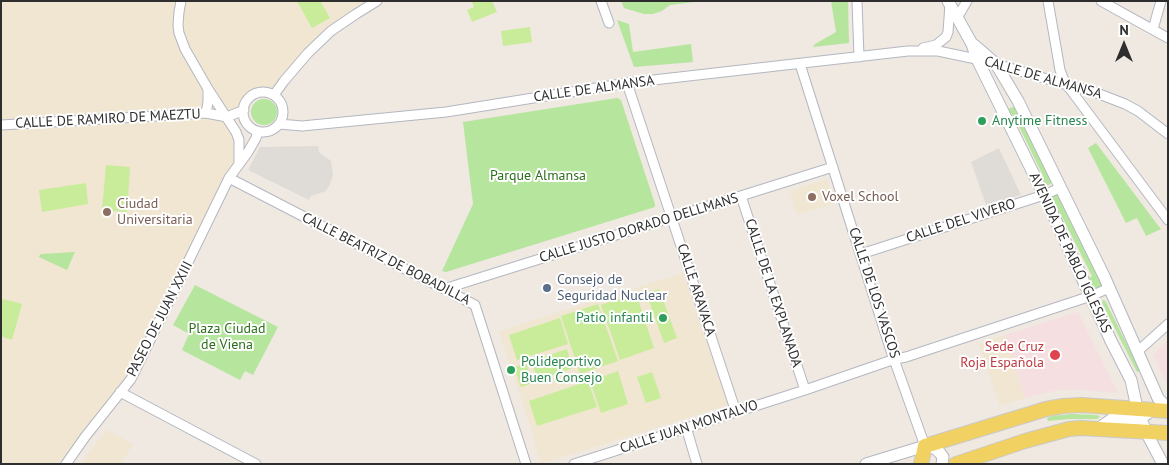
<!DOCTYPE html>
<html>
<head>
<meta charset="utf-8">
<style>
	body { margin:0 }
	#map { position:relative; width:1169px; height:465px; overflow:hidden; background:#efe9e1; font-family:"PT Sans",sans-serif }
	canvas { display:block }
	.frame { position:absolute; inset:0; border:2px solid #2e2e2e; pointer-events:none }
	.north { position:absolute; left:1099px; top:20px; width:50px; height:50px; -webkit-text-stroke:4px #fff; paint-order:stroke; rotate:0deg; font-size:14px; font-weight:700; line-height:20px; text-align:center; color:#2e2e2e }
	.north::after { content:''; display:block; margin:auto; width:18px; height:22px; background:#2e2e2e; clip-path:polygon(50% 0,100% 100%,50% 72%,0 100%) }
</style>
</head>
<body>
<div id="map">
<canvas width="1169" height="465"></canvas>
<div class="frame"></div>
<div class="north">N</div>
</div>
<script>
const g = document.querySelector('canvas').getContext('2d');
g.lineJoin = 'round';
function fillPath(path, color) {
  g.fillStyle = color;
  g.fill(path, 'evenodd');
}
function poly(rows) {
  const path = new Path2D();
  for (const r of rows) {
    if (r.length === 3) {
      path.moveTo(r[0] + r[2], r[1]);
      path.arc(r[0], r[1], r[2], 0, 2 * Math.PI);
      continue;
    }
    path.moveTo(r[0], r[1]);
    for (let i = 2; i < r.length; i += 2) path.lineTo(r[i], r[i + 1]);
  }
  return path;
}
function trace(path, color, width, dash) {
  g.strokeStyle = color;
  g.lineWidth = width;
  g.lineCap = dash ? 'butt' : 'round';
  g.setLineDash(dash || []);
  g.stroke(path);
}
function write(font, color, halo, rows, align = 'center') {
  g.font = font + ' "PT Sans",sans-serif';
  g.lineWidth = 4;
  g.setLineDash([]);
  g.textBaseline = 'middle';
  g.strokeStyle = halo;
  g.fillStyle = color;
  for (const [text, x, y, turn = 0] of rows) {
    g.save();
    g.translate(x, y);
    g.rotate((+turn || 0) * Math.PI / 180);
    g.textAlign = isNaN(turn) ? turn : align;
    if (halo) g.strokeText(text, 0, 0);
    g.fillText(text, 0, 0);
    g.restore();
  }
}
fillPath(poly([
	[1,1,377,1,331,31,274,95,268,93,261,92,255,94,249,98,245,104,244,110,227,117,233,127,239,164,131,379,67,464,1,464],
	[827,179,835,203,797,215,790,191],
	[683,273,728,405,541,464,529,421,499,331],
	[1005,335,1025,398,1000,406,979,344],
	[107,430,133,444,121,464,83,464,82,461]
]), '#f0e6d1');
fillPath(poly([
	[1078,312,1118,393,1084,390,1060,390,1048,392,1025,398,1005,335],
	[1168,340,1168,386,1153,355]
]), '#f5dfe0');
fillPath(poly([
	[621,1,661,2,703,1,670,5,662,11,653,14,644,14,624,8],
	[831,1,848,1,849,43,813,47,815,44,836,32],
	[617,20,629,24,633,52,691,44,693,62,634,67],
	[617,98,621,100,655,204,655,207,446,272,442,271,473,204,463,122],
	[264,112,13],
	[1016,106,1051,177,1051,183,1049,185,1045,185,1042,182,1044,178,1015,118,1007,109],
	[1096,143,1157,224,1161,229,1146,236,1137,218,1126,223,1088,148],
	[1056,194,1058,195,1102,284,1102,286,1095,289,1094,289,1089,278,1092,276,1054,201,1052,201,1050,198],
	[75,252,67,270,39,257,39,256,41,254],
	[195,285,278,327,253,375,245,371,240,380,182,350,189,334,173,325],
	[1103,300,1104,300,1106,302,1140,371,1137,372,1102,303],
	[1072,414,1097,415,1100,417,1097,419,1069,419,1048,421,1047,418,1052,416]
]), '#b6e59e');
fillPath(poly([
	[297,1,320,1,330,18,312,28],
	[474,1,485,1,485,2,492,1,497,12,472,22,467,10,474,7,472,2],
	[530,27,532,42,503,46,501,31],
	[106,165,130,167,127,212,102,210],
	[86,183,88,204,42,212,39,190],
	[659,289,677,338,664,343,648,298,651,292],
	[636,293,654,348,620,360,601,305],
	[3,299,22,304,12,340,1,336,1,305],
	[598,304,618,361,580,374,561,316],
	[560,318,568,344,517,360,509,335],
	[567,349,573,368,538,380,531,361],
	[526,363,533,383,521,387,514,367],
	[618,371,628,404,601,413,590,381],
	[652,372,661,398,646,403,637,377],
	[588,381,597,407,537,426,529,401]
]), '#c9ec9a');
fillPath(poly([
	[318,146,319,152,331,161,333,174,331,182,326,191,311,196,309,200,248,170,260,147],
	[999,148,1021,195,986,205,971,162]
]), '#dfdcd8');
const minor = poly([
	[181,1,179,12,178,25,179,33,185,49,208,89,236,132,239,140,239,164],
	[601,1,609,23],
	[857,1,859,57],
	[1048,1,1060,70,1063,78,1067,85,1168,220],
	[1101,1,1168,38],
	[957,18,967,1],
	[1153,29,1161,1],
	[923,48,936,45,946,37,948,32,950,4],
	[993,63,1067,85,1089,90,1125,104,1138,111,1168,134],
	[800,64,891,351,925,446],
	[627,83,736,412],
	[263,112,20],
	[274,95,284,81,308,53,331,31,356,14,377,1],
	[206,113,208,102,208,89],
	[279,124,302,126,446,112,627,83,908,51,938,51,981,60],
	[1,125,206,113,227,117,244,110],
	[229,178,475,305,526,464],
	[741,196,805,390],
	[861,254,1044,195,1060,188],
	[444,289,833,167],
	[1138,351,1168,324],
	[120,392,256,464],
	[686,427,697,464],
	[66,464,85,437,131,379,229,178,248,152,256,138,258,131],
	[574,464,805,390,895,359,906,357,1091,296,1109,288]
]);
const tertiary = poly([
	[948,1,972,44,977,59,1044,195,1111,341,1131,380,1137,408,1146,432,1163,464],
	[974,45,996,64,1018,101,1104,276,1158,398,1168,409],
	[1098,429,1112,419,1132,420,1140,418,1147,414],
	[927,446,936,449,940,453,943,457,942,464],
	[866,464,925,446]
]);
const primary = poly([
	[921,464,925,446,1046,409,1063,406,1081,405,1168,411],
	[956,464,1025,441,1069,429,1081,428,1168,433]
]);
trace(minor, '#b4b7c1', 11);
trace(tertiary, '#b4b7c1', 13);
trace(primary, '#c9c9c9', 16);
trace(minor, '#fff', 9);
trace(tertiary, '#fff', 11);
trace(primary, '#f2d163', 14);
for (const [x, y, r, color] of [
	[982,121,5,"#2e9e5b"],
	[812,197,5,"#8d6e63"],
	[107,212,5,"#8d6e63"],
	[547,288,5,"#5c6f8a"],
	[663,318,5,"#2e9e5b"],
	[1055,355,6,"#e0444e"],
	[511,370,5,"#2e9e5b"]
]) {
  const dot = new Path2D();
  dot.arc(x, y, r, 0, 2 * Math.PI);
  g.fillStyle = color;
  g.fill(dot);
  trace(dot, '#fff', 2);
}
write('14px', '#2e2e2e', '#fff', [
	["CALLE DE ALMANSA",1043,78,16],
	["CALLE DE ALMANSA",594,89,-8],
	["CALLE DE RAMIRO DE MAEZTU",108,119,-3],
	["CALLE DEL VIVERO",961,221,-18],
	["CALLE JUSTO DORADO DELLMANS",639,228,-17],
	["AVENIDA DE PABLO IGLESIAS",1070,253,65],
	["CALLE BEATRIZ DE BOBADILLA",386,259,27],
	["CALLE ARAVACA",696,290,72],
	["CALLE DE LA EXPLANADA",773,293,72],
	["CALLE DE LOS VASCOS",874,293,72],
	["PASEO DE JUAN XXIII",160,319,-63],
	["CALLE JUAN MONTALVO",689,427,-18]
]);
write('14px', '#27864d', '#fff', [
	["Anytime Fitness",992,121],
	["Patio infantil",653,318,"right"],
	["Polideportivo",521,362],
	["Buen Consejo",521,378]
], 'left');
write('14px', '#2c6e1b', '#fff', [
	["Parque Almansa",538,176],
	["Plaza Ciudad",227,329],
	["de Viena",227,345]
]);
write('14px', '#785e54', '#fff', [
	["Voxel School",822,197],
	["Ciudad",117,204],
	["Universitaria",117,220]
], 'left');
write('14px', '#4e5e75', '#fff', [
	["Consejo de",557,280],
	["Seguridad Nuclear",557,296]
], 'left');
write('14px', '#be3a42', '#fff', [
	["Sede Cruz",1044,347],
	["Roja Española",1044,363]
], 'right');
</script>
</body>
</html>
